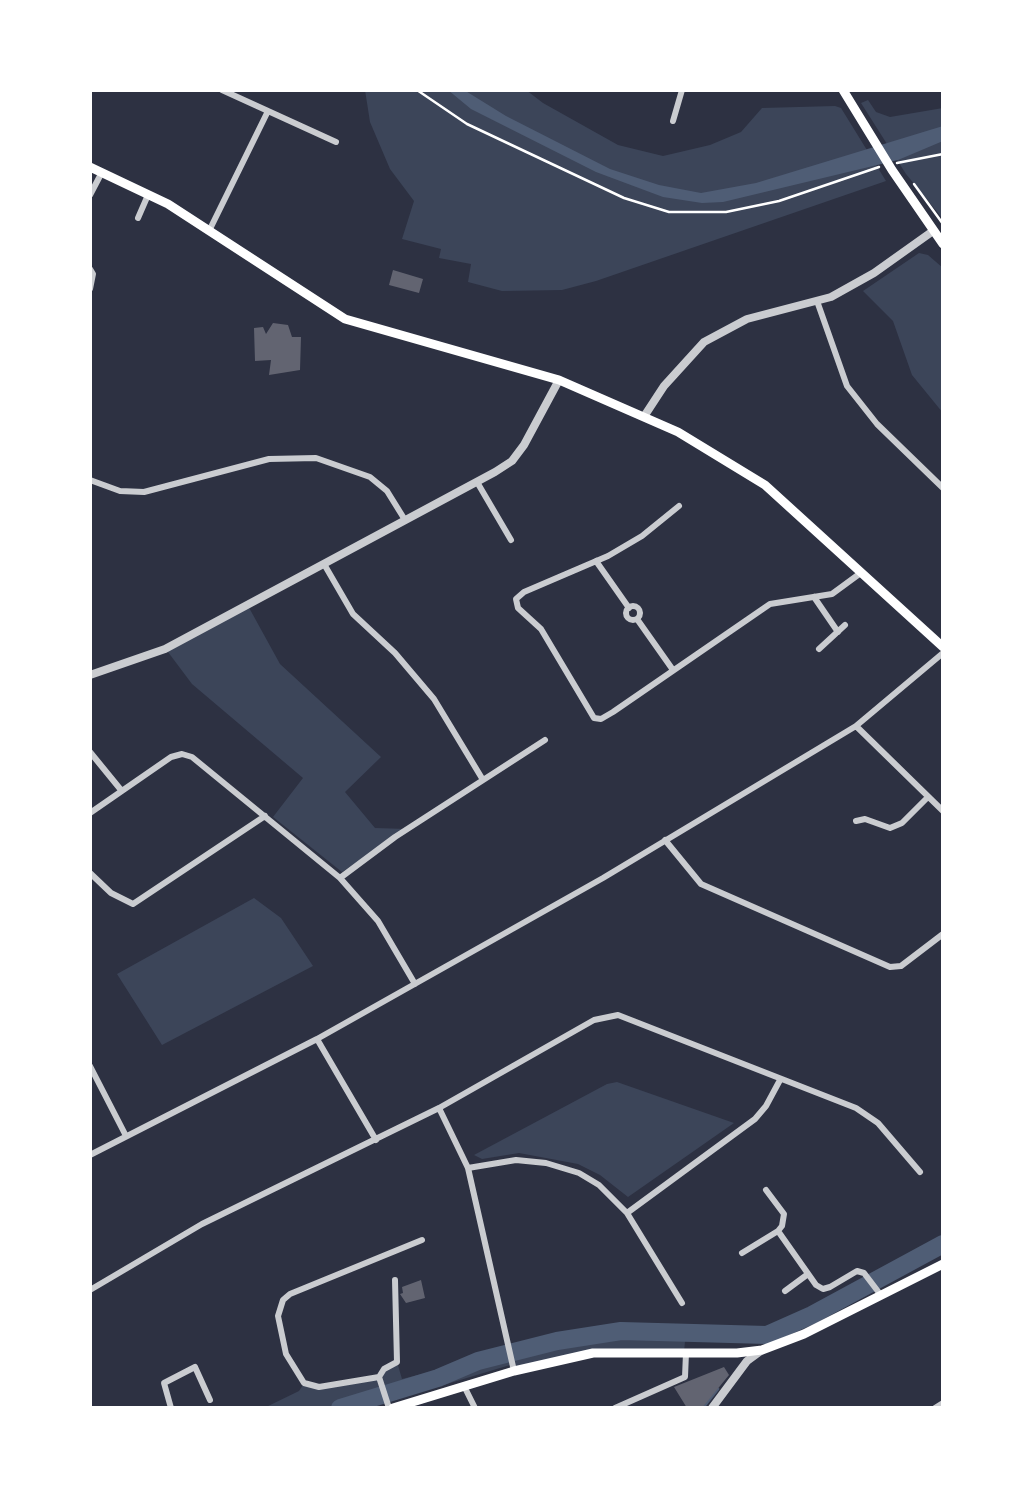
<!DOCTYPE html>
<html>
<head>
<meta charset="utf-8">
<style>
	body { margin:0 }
	#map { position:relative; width:1033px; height:1498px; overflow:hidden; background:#2d3142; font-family:Commissioner,sans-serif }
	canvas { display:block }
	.frame { position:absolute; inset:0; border:92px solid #fff; pointer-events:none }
</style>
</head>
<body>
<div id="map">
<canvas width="1033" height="1498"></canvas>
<div class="frame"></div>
</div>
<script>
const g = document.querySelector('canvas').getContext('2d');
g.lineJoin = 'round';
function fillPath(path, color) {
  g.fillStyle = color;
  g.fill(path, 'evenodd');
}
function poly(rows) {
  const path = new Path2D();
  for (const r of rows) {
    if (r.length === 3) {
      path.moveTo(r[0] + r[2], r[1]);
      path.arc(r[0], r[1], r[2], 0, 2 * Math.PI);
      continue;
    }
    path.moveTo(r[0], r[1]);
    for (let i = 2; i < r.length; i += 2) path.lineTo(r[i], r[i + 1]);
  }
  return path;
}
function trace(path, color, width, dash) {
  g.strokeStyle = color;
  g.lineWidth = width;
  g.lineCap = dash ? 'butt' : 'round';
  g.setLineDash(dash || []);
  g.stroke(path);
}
fillPath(poly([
	[365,90,526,90,543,103,618,145,663,156,710,145,741,132,762,108,835,106,841,108,886,181,596,281,562,290,502,291,468,282,471,264,439,258,441,249,402,239,414,201,390,169,370,122],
	[868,100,876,112,890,117,943,108,943,219,906,174,861,103],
	[919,253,928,255,943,268,943,413,912,375,893,321,863,291],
	[247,604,280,664,381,757,345,792,375,828,407,829,342,872,273,817,303,778,192,684,165,648],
	[254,898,281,918,313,966,162,1045,117,974],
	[617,1082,734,1123,628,1197,600,1175,578,1164,519,1153,482,1159,474,1155,607,1084],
	[621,1331,686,1331,684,1352,593,1353,514,1370,510,1365,367,1408,264,1408,299,1391,303,1385,319,1387,378,1377,397,1362,402,1379,521,1349]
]), '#3c4559');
fillPath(poly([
	[448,90,464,90,506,116,610,169,659,185,701,193,756,183,943,126,943,141,898,160,723,202,702,203,663,197,596,172,471,109]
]), '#4f5d75');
trace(poly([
	[703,1408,718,1389]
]), '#4f5d75', 2.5);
trace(poly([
	[340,1408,438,1378,478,1361,557,1341,621,1331,767,1335,812,1315,943,1244]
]), '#4f5d75', 18);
fillPath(poly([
	[393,270,423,279,419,293,389,285],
	[273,323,288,325,292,337,301,337,300,370,269,375,271,360,255,361,254,328,263,327,266,334],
	[421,1280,425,1298,406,1303,400,1294,403,1293,402,1287],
	[724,1367,729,1375,702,1408,687,1408,674,1387]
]), '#626471');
trace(poly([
	[417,90,467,124,624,198,669,212,726,212,779,201,879,167],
	[897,163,943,154],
	[914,184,943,224]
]), '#fff', 2.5);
trace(poly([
	[222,90,336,142],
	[673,121,682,90],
	[90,195,101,174],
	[138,218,148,195],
	[210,229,268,111],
	[90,269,93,274,90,289],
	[817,301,847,386,877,424,943,488],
	[90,480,120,491,144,492,269,459,316,458,370,477,387,491,405,520],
	[477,482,511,540],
	[679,506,642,536,608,556,524,592,516,599,518,608,541,629,594,718,601,719,613,712,770,604,832,594,862,572],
	[596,561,629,608],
	[324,564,353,614,395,653,434,699,483,780],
	[814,597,838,632],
	[633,613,7],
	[637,619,673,670],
	[819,649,845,625],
	[856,726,943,811],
	[90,752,121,790],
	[90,813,171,757,182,754,192,757,340,878,378,921,415,984],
	[856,821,865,819,890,828,902,823,928,797],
	[665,840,701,884,890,967,901,966,943,934],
	[90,873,111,893,133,904,265,816],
	[340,878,395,837,545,740],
	[317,1039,376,1140],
	[90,1066,126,1136],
	[439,1108,468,1168,514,1371],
	[90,1155,317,1039,603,878,856,726,943,653],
	[468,1168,516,1160,546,1163,579,1173,599,1185,627,1213,682,1303],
	[766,1190,784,1214,782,1226,778,1231,816,1285,823,1289,830,1287,857,1271,864,1273,880,1294],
	[627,1213,755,1119,766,1106,780,1080],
	[742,1253,778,1231],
	[90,1290,202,1224,439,1108,594,1020,618,1015,856,1108,878,1123,920,1172],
	[785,1291,808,1274],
	[379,1377,384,1369,397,1362,395,1280],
	[464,1386,475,1408],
	[171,1408,164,1383,195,1367,210,1400],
	[389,1408,379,1377,319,1387,304,1383,286,1354,278,1316,283,1300,290,1294,422,1240],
	[615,1408,685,1377,686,1353],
	[935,1408,943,1403]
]), '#caccd0', 6);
trace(poly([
	[645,415,664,386,704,342,747,319,831,297,874,273,933,231],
	[90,675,165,649,495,472,512,461,524,445,559,380],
	[712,1408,747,1361,762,1350]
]), '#caccd0', 8);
trace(poly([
	[843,90,892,170,943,244],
	[90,167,168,204,345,319,559,380,678,432,765,485,943,647],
	[393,1408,514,1371,593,1353,737,1353,762,1350,804,1334,943,1264]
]), '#fff', 9);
</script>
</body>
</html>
